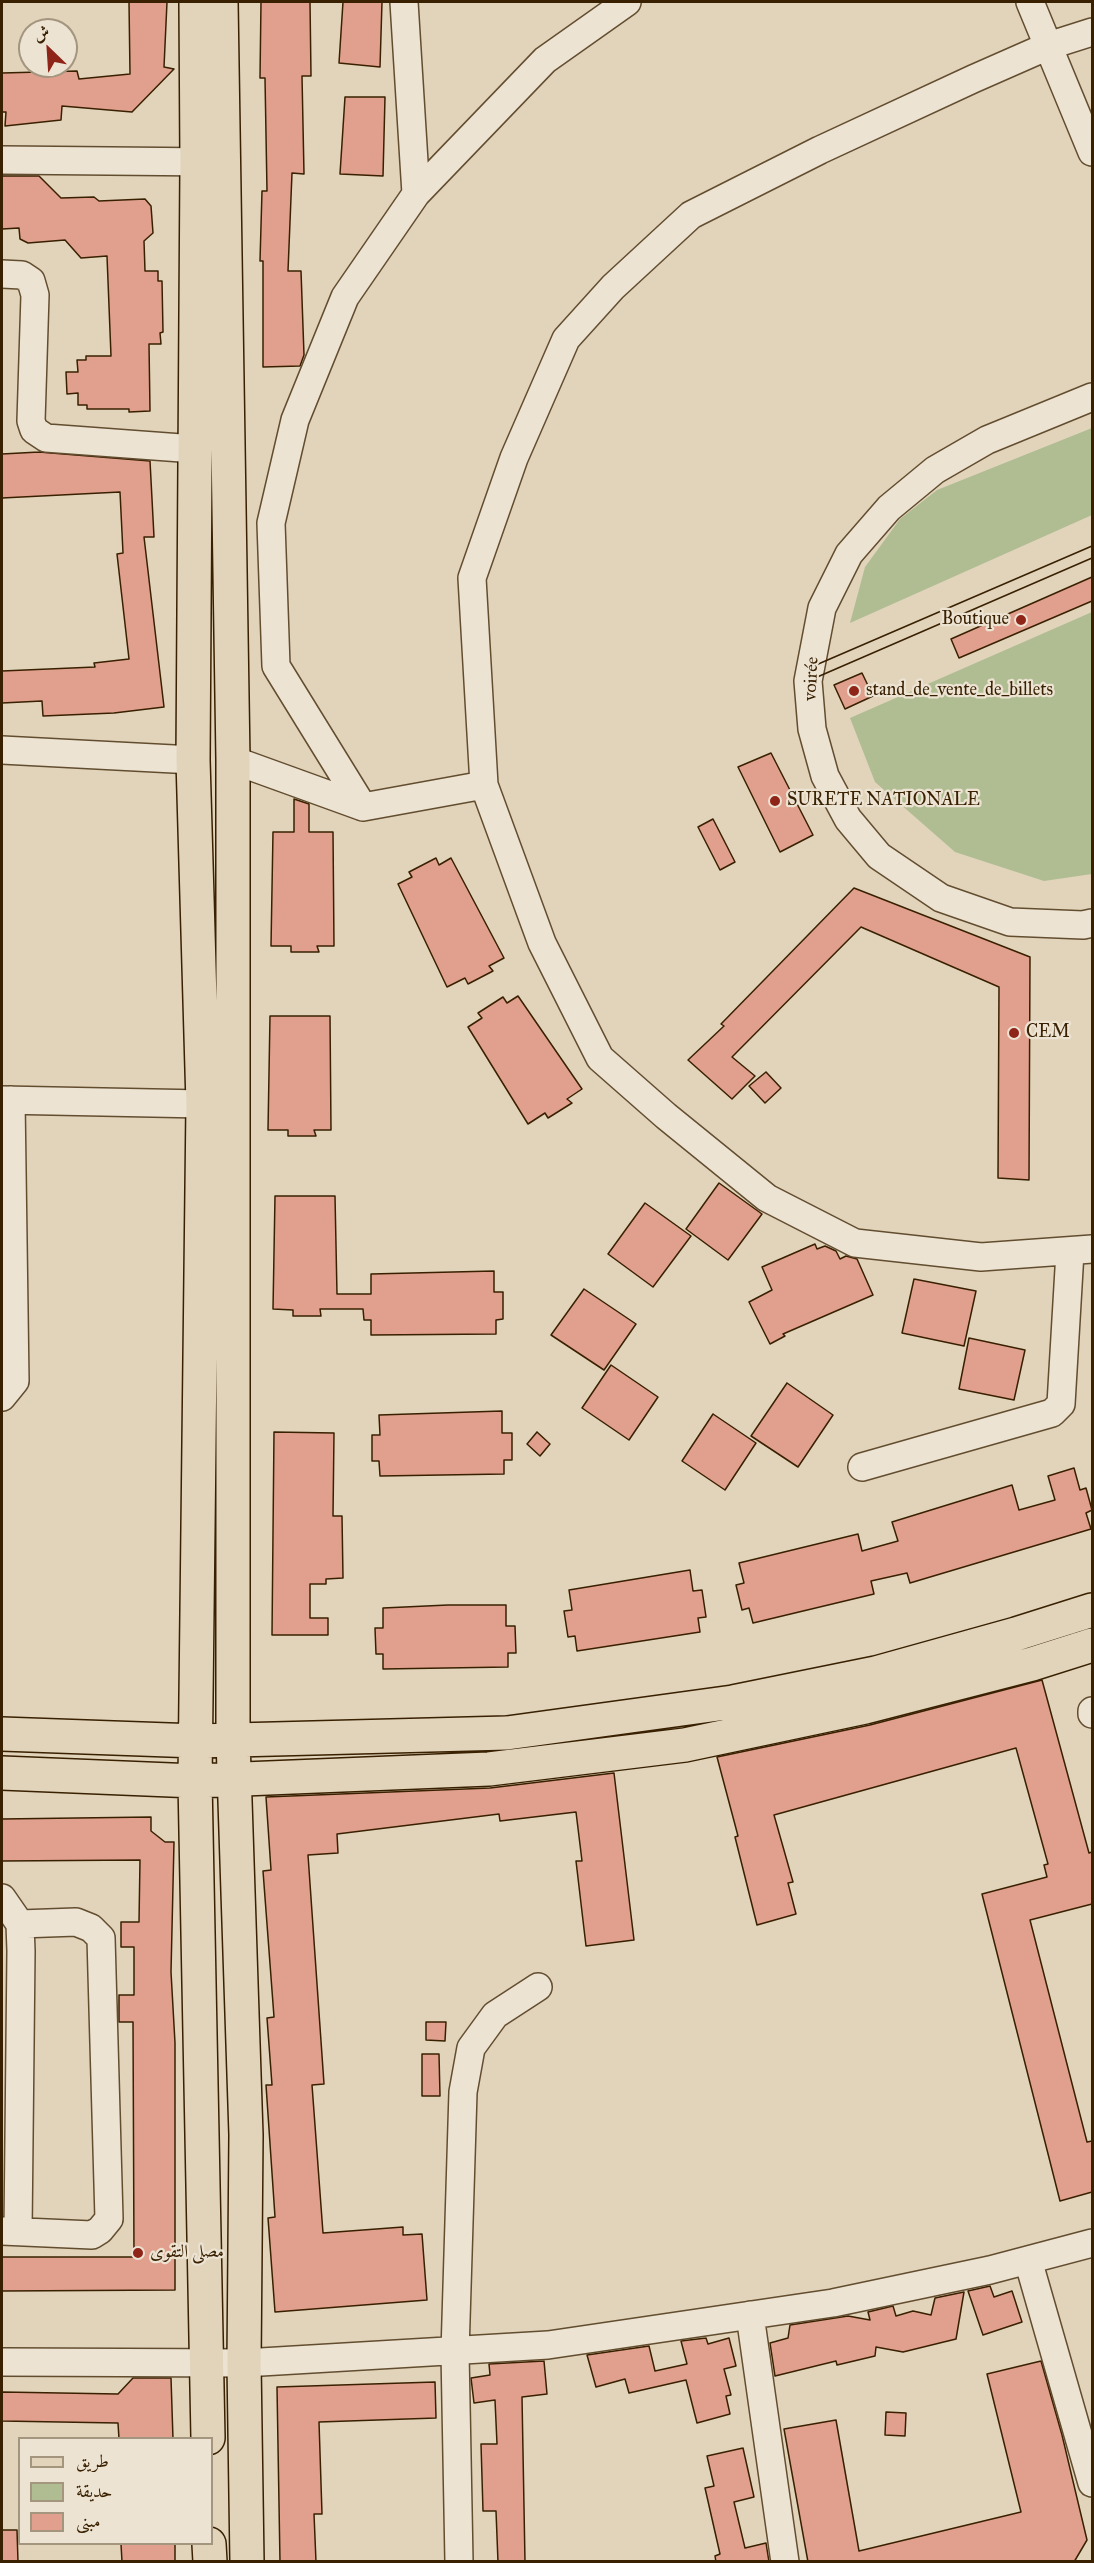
<!DOCTYPE html>
<html>
<head>
<meta charset="utf-8">
<style>
	body { margin:0 }
	#map { position:relative; width:1094px; height:2563px; overflow:hidden; background:#e1d4bb; font-family:"IM FELL Great Primer",Amiri,serif }
	canvas { display:block }
	.frame { position:absolute; inset:0; border:3px solid #392000; pointer-events:none }
	.legend { position:absolute; left:18px; top:2437px; width:195px; height:108px; box-sizing:border-box; background:#ece3d3; border:2px solid #a4957f; margin:0; padding:8px 10px; list-style:none; font-size:18px; color:#392000 }
	.legend li { display:flex; align-items:center; gap:12px; height:30px }
	.legend b { width:30px; border:2px solid #a4957f }
	.north { position:absolute; left:18px; top:18px; width:60px; height:60px; box-sizing:border-box; background:#ece3d3; border:2px solid #a4957f; border-radius:50%; rotate:335deg; font-size:16px; font-weight:700; line-height:24px; text-align:center; color:#392000 }
	.north::after { content:''; display:block; margin:auto; width:21px; height:27px; background:#8f2418; clip-path:polygon(50% 0,100% 100%,50% 72%,0 100%) }
</style>
</head>
<body>
<div id="map">
<canvas width="1094" height="2563"></canvas>
<div class="frame"></div>
<ul class="legend">
<li><b style="height:8px;background:#e1d4bb"></b>طريق</li>
<li><b style="height:16px;background:#b0bd93"></b>حديقة</li>
<li><b style="height:16px;background:#e1a08d"></b>مبنى</li>
</ul>
<div class="north">ش</div>
</div>
<script>
const g = document.querySelector('canvas').getContext('2d');
g.lineJoin = 'round';
function fillPath(path, color) {
  g.fillStyle = color;
  g.fill(path, 'evenodd');
}
function poly(rows) {
  const path = new Path2D();
  for (const r of rows) {
    path.moveTo(r[0], r[1]);
    for (let i = 2; i < r.length; i += 2) path.lineTo(r[i], r[i + 1]);
  }
  return path;
}
function trace(path, color, width, dash) {
  g.strokeStyle = color;
  g.lineWidth = width;
  g.lineCap = dash ? 'butt' : 'round';
  g.setLineDash(dash || []);
  g.stroke(path);
}
function write(font, color, halo, rows, align = 'center') {
  g.font = font + ' "IM FELL Great Primer",Amiri,serif';
  g.lineWidth = 4.5;
  g.setLineDash([]);
  g.textBaseline = 'middle';
  g.strokeStyle = halo;
  g.fillStyle = color;
  for (const [text, x, y, turn = 0] of rows) {
    g.save();
    g.translate(x, y);
    g.rotate((+turn || 0) * Math.PI / 180);
    g.textAlign = isNaN(turn) ? turn : align;
    if (halo) g.strokeText(text, 0, 0);
    g.fillText(text, 0, 0);
    g.restore();
  }
}
fillPath(poly([
	[1092,428,1092,515,850,623,865,567,900,519,937,490],
	[1092,612,1092,874,1044,881,955,852,875,782,850,718]
]), '#b0bd93');
const building = poly([
	[129,2,167,2,164,67,174,69,132,112,62,106,61,120,5,126,6,112,2,112,2,73,77,71,79,79,130,74,129,2],
	[261,2,310,2,311,76,302,76,304,174,292,173,288,271,301,271,304,355,300,366,263,367,263,261,260,261,262,191,267,191,265,78,260,78,261,2],
	[343,2,382,2,380,67,339,63,343,2],
	[345,97,385,97,383,176,340,174,345,97],
	[2,176,39,176,61,198,94,197,99,201,145,199,151,206,153,233,144,241,145,271,158,271,158,281,162,281,163,332,160,333,161,344,149,344,150,411,129,412,129,409,87,409,87,405,78,405,78,393,67,394,66,372,78,372,77,360,86,360,86,356,111,356,107,256,81,258,65,240,28,243,20,239,19,228,2,229,2,176],
	[39,452,150,461,154,537,144,537,164,707,114,713,43,716,42,701,2,703,2,671,95,667,94,663,129,659,117,554,123,553,120,492,2,498,2,454,39,452],
	[1092,577,1092,601,959,658,951,639,1092,577],
	[862,673,873,696,845,709,834,685,862,673],
	[771,753,813,835,780,852,738,767,771,753],
	[294,799,309,804,309,832,333,832,334,946,317,946,319,952,291,952,291,946,271,946,273,832,294,832,294,799],
	[713,819,735,862,720,870,698,827,713,819],
	[436,858,439,865,451,858,504,958,489,966,493,971,468,984,465,978,447,987,398,884,412,877,409,872,436,858],
	[854,888,1030,957,1029,1180,998,1178,999,987,861,927,732,1057,755,1076,732,1099,688,1060,724,1026,721,1024,854,888],
	[518,996,582,1089,567,1099,572,1103,548,1118,545,1113,528,1124,468,1027,482,1018,478,1013,503,997,507,1003,518,996],
	[270,1016,330,1016,331,1130,314,1130,316,1136,288,1136,288,1130,268,1130,270,1016],
	[766,1072,781,1088,765,1103,749,1086,766,1072],
	[719,1183,762,1214,728,1260,686,1229,719,1183],
	[275,1196,335,1196,337,1294,371,1294,371,1274,494,1271,494,1292,503,1292,503,1319,496,1320,496,1334,371,1335,371,1320,364,1320,363,1309,320,1309,321,1316,293,1316,293,1310,273,1309,275,1196],
	[645,1203,691,1236,653,1287,608,1254,645,1203],
	[815,1244,817,1249,825,1246,836,1251,840,1259,846,1256,857,1259,873,1295,783,1334,785,1336,770,1344,749,1302,772,1290,762,1267,815,1244],
	[914,1279,976,1291,964,1346,902,1333,914,1279],
	[584,1289,636,1324,604,1370,551,1335,584,1289],
	[969,1338,1025,1350,1014,1400,959,1389,969,1338],
	[611,1365,658,1397,629,1440,582,1408,611,1365],
	[787,1383,833,1415,798,1467,751,1436,787,1383],
	[502,1411,502,1433,512,1433,512,1460,504,1460,504,1474,380,1476,379,1461,372,1461,372,1435,380,1435,379,1415,502,1411],
	[713,1414,756,1443,725,1490,682,1461,713,1414],
	[274,1432,334,1433,333,1516,342,1516,343,1578,326,1579,326,1584,310,1584,310,1618,328,1618,328,1635,272,1635,274,1432],
	[537,1432,550,1444,540,1456,527,1444,537,1432],
	[1074,1468,1080,1490,1086,1488,1092,1510,1086,1513,1091,1529,910,1583,907,1573,871,1581,874,1594,753,1623,749,1608,742,1610,736,1585,744,1583,739,1563,858,1534,862,1551,898,1541,892,1522,1012,1485,1019,1510,1055,1500,1048,1476,1074,1468],
	[690,1570,693,1591,702,1590,706,1617,698,1618,700,1632,577,1651,575,1636,568,1637,564,1611,572,1610,569,1590,690,1570],
	[448,1605,506,1605,506,1626,515,1626,516,1653,508,1653,508,1667,383,1669,383,1654,376,1654,375,1628,383,1628,383,1608,448,1605],
	[1042,1680,1089,1853,1092,1852,1092,1904,1030,1920,1087,2142,1092,2141,1092,2192,1060,2201,982,1894,1047,1877,1044,1865,1048,1864,1016,1748,774,1815,793,1882,788,1883,796,1914,757,1925,735,1837,738,1836,717,1757,870,1725,1042,1680],
	[614,1773,634,1940,586,1946,576,1861,582,1861,576,1812,500,1821,499,1814,337,1834,338,1853,308,1855,324,2084,312,2085,323,2233,403,2227,403,2235,422,2234,427,2300,275,2312,268,2218,275,2217,266,2085,272,2085,267,2018,274,2017,263,1871,271,1870,266,1797,490,1788,614,1773],
	[151,1817,151,1831,165,1842,174,1842,171,1972,175,2043,175,2290,2,2291,2,2257,134,2257,133,2022,119,2022,119,1995,134,1995,134,1947,121,1947,121,1922,139,1922,140,1860,2,1861,2,1819,151,1817],
	[426,2022,446,2022,445,2041,426,2040,426,2022],
	[422,2054,439,2054,440,2096,422,2096,422,2054],
	[990,2286,994,2297,1012,2291,1022,2322,983,2335,968,2291,990,2286],
	[964,2292,956,2339,903,2352,876,2347,875,2356,837,2365,836,2361,775,2376,770,2343,788,2338,790,2325,848,2316,870,2320,868,2312,893,2306,896,2316,913,2311,931,2315,935,2298,964,2292],
	[706,2338,708,2344,729,2338,736,2366,724,2369,731,2395,726,2396,730,2414,697,2423,686,2380,629,2393,625,2379,596,2387,587,2355,649,2346,655,2371,687,2364,681,2341,706,2338],
	[544,2361,547,2394,522,2397,525,2562,498,2562,496,2511,483,2511,481,2444,497,2444,495,2400,474,2403,471,2378,490,2375,489,2364,544,2361],
	[1041,2361,1062,2435,1087,2540,1074,2562,808,2562,784,2429,836,2420,859,2551,1021,2512,987,2374,1041,2361],
	[133,2378,171,2378,173,2439,119,2439,118,2423,2,2421,2,2392,118,2394,133,2378],
	[435,2382,436,2418,319,2422,322,2514,314,2514,316,2562,280,2562,277,2387,435,2382],
	[886,2412,906,2413,905,2436,885,2435,886,2412],
	[743,2448,754,2497,734,2502,745,2548,766,2543,769,2562,716,2562,715,2556,720,2554,705,2488,714,2486,707,2456,743,2448],
	[2,2530,17,2530,18,2562,2,2562,2,2530],
	[121,2544,175,2544,175,2562,122,2562,121,2544]
]);
fillPath(building, '#e1a08d');
trace(building, '#392000', 1.5);
const minor = poly([
	[404,2,416,194],
	[1030,2,1092,152],
	[1092,32,1048,46,973,79,820,150,691,215,613,287,566,339,514,458,472,578,484,785,542,943,600,1058,666,1116,767,1198,855,1243,981,1257,1092,1249],
	[2,160,216,162],
	[2,274,22,275,31,281,35,295,31,421,34,430,46,438,195,449],
	[1092,397,987,440,935,470,889,508,849,554,822,608,808,681,812,729,825,776,848,819,879,856,941,898,1010,922,1083,925,1092,923],
	[2,750,193,760],
	[233,760,363,807,484,785],
	[363,807,276,666,271,523,295,420,345,297,416,194,545,60,627,2],
	[2,1100,203,1104],
	[2,1397,15,1381,11,1100],
	[862,1467,1052,1413,1061,1404,1070,1252],
	[1092,1711,1092,1714],
	[2,1898,20,1924,21,1951,18,2231],
	[2,2231,92,2235,100,2230,109,2219,101,1938,91,1928,76,1922,20,1924],
	[1028,2260,1092,2483],
	[750,2315,785,2562],
	[2,2362,244,2363,548,2345,833,2303,990,2270,1092,2243],
	[459,2562,455,2352,463,2092,471,2048,495,2015,538,1987]
]);
const major = poly([
	[196,2,197,164,193,760,203,1104,195,1781,208,2438],
	[221,2,233,760,233,1740,246,2135,244,2363,247,2562],
	[2,1734,197,1741,507,1733,733,1702,876,1673,1016,1634,1092,1610],
	[2,1773,195,1781,489,1769,685,1745,865,1707,1032,1664,1092,1645],
	[209,2544,210,2562]
]);
trace(minor, '#634d2f', 30);
trace(major, '#392000', 36);
trace(minor, '#ece3d3', 27);
trace(major, '#e1d4bb', 33);
trace(poly([
	[809,668,1092,546],
	[808,681,1092,558]
]), '#392000', 1.5);
for (const [x, y, r, color] of [
	[1021,620,6,"#8f2418"],
	[854,691,6,"#8f2418"],
	[775,801,6,"#8f2418"],
	[1014,1033,6,"#8f2418"],
	[138,2253,6,"#8f2418"]
]) {
  const dot = new Path2D();
  dot.arc(x, y, r, 0, 2 * Math.PI);
  g.fillStyle = color;
  g.fill(dot);
  trace(dot, '#ece3d3', 2);
}
write('18px', '#392000', '#ece3d3', [
	["Boutique",1009,620,"right"],
	["stand_de_vente_de_billets",866,691],
	["SURETE NATIONALE",787,801],
	["CEM",1026,1033],
	["مصلى التقوى",150,2253]
], 'left');
write('18px', '#392000', '#ece3d3', [
	["voirée",812,679,-87]
]);
</script>
</body>
</html>
